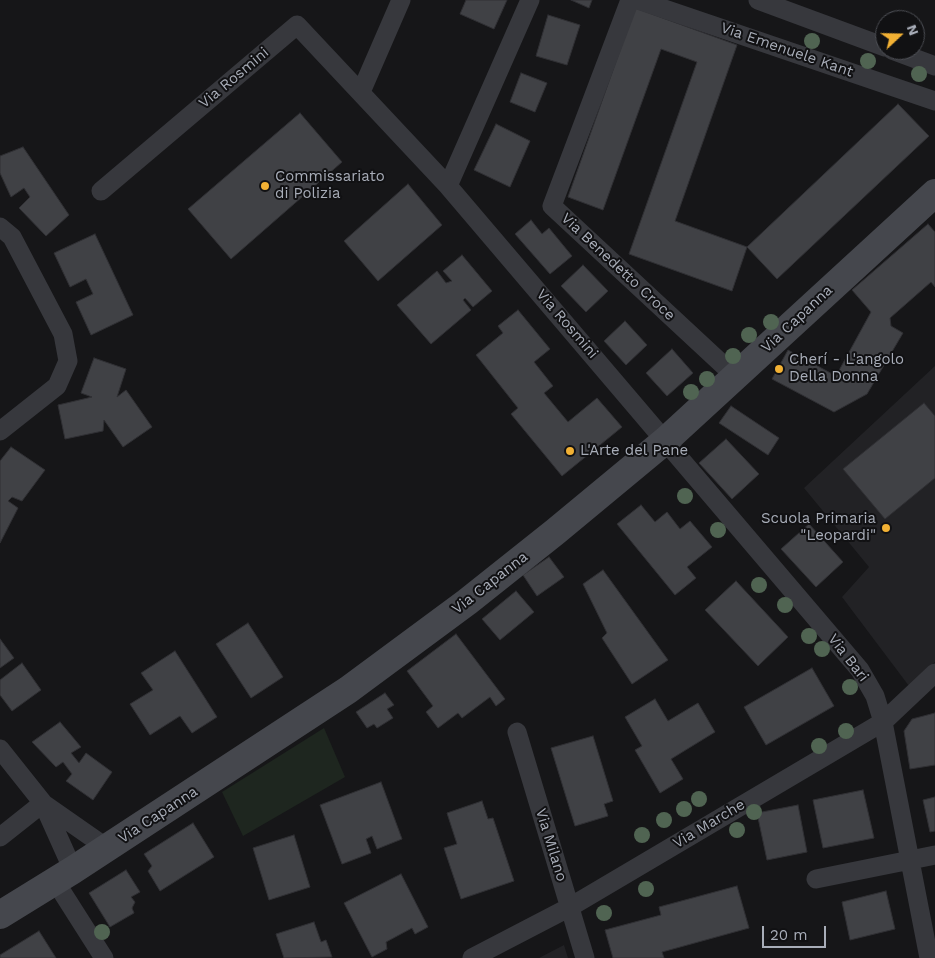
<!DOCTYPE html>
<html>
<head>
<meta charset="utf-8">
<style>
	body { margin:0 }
	#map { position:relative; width:935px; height:958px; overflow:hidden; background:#161618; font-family:"Work Sans",sans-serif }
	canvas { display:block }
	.north { position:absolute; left:875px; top:10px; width:50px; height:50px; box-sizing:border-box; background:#111113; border:1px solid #4d4f55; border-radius:50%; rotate:69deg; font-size:14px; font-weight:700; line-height:20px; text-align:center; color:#a8adb8 }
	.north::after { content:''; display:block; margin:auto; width:18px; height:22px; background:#f2b134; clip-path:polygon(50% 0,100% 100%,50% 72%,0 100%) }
	.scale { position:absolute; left:762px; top:926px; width:64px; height:22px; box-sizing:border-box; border:2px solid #a8adb8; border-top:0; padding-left:6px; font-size:15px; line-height:18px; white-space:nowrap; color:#a8adb8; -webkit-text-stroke:4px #111113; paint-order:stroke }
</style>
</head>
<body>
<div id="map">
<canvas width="935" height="958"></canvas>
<div class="north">N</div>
<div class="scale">20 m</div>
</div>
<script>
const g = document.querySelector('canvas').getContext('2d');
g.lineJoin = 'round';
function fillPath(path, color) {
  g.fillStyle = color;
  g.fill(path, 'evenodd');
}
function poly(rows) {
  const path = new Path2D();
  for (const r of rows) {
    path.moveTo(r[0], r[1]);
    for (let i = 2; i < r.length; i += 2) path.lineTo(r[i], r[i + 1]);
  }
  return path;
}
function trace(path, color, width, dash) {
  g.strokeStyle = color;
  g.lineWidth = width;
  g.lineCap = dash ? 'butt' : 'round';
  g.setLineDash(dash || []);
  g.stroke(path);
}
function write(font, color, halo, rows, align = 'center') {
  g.font = font + ' "Work Sans",sans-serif';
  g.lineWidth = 4;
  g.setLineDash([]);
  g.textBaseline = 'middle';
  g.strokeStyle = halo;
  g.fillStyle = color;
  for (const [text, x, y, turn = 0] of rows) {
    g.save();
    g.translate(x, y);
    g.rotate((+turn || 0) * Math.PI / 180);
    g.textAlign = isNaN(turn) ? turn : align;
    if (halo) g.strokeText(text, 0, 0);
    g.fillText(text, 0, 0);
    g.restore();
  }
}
fillPath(poly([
	[935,366,935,662,909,686,842,597,869,567,804,488],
	[564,945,568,958,539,958]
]), '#222225');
fillPath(poly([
	[324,728,345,777,243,836,222,792]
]), '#1e261f');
const building = poly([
	[466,0,507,0,494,29,460,14,466,0],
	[571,0,592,0,589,8,571,0],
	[635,8,737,45,675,221,747,247,732,291,629,254,697,62,661,49,603,210,568,197,635,8],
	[548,15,580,25,567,65,536,56,548,15],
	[521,73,547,83,535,112,510,102,521,73],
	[898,104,929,136,777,279,747,247,898,104],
	[300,113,342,162,231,259,188,209,300,113],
	[496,124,530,141,510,187,474,170,496,124],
	[23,147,69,215,46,236,19,208,30,197,24,188,11,197,0,173,0,156,23,147],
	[408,184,442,225,378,281,344,241,408,184],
	[531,220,542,234,549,228,572,256,550,274,515,234,531,220],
	[928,224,935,232,935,287,931,282,890,318,891,326,903,333,867,394,834,412,772,379,788,350,836,376,871,312,852,290,928,224],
	[95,234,133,315,91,335,76,302,93,294,86,279,70,287,54,253,95,234],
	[462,255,492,291,473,307,465,298,463,300,471,310,431,344,397,305,437,271,446,283,452,281,443,271,462,255],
	[583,265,608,291,586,312,561,286,583,265],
	[518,310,550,349,534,362,553,386,544,393,568,422,597,398,622,427,562,476,511,414,518,408,476,355,503,333,498,326,518,310],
	[625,321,647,345,626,365,604,341,625,321],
	[672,349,693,373,667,396,646,373,672,349],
	[94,358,126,369,117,397,126,390,152,427,123,447,104,420,103,431,65,439,58,405,92,397,81,393,94,358],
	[924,403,935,416,935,478,885,519,843,469,924,403],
	[731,406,779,438,768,455,719,423,731,406],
	[726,439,759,474,732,499,699,463,726,439],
	[11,447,45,470,22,501,12,497,8,501,18,508,0,543,0,461,11,447],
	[641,505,655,522,667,512,680,529,690,521,712,547,687,567,696,578,675,595,617,524,641,505],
	[809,524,843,562,816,587,781,549,809,524],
	[549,557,564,577,537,596,523,575,549,557],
	[603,570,668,660,632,684,602,638,607,633,583,584,603,570],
	[736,581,788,637,758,666,705,610,736,581],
	[516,591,534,612,500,640,482,619,516,591],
	[248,623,283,677,251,698,216,644,248,623],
	[456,634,505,699,496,706,490,697,462,718,458,713,438,728,426,712,433,706,407,671,456,634],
	[0,639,14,658,0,668,0,639],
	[175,651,217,717,192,733,180,716,150,735,130,704,153,690,141,673,175,651],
	[22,663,41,690,12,711,0,695,0,680,22,663],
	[812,668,834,706,766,745,744,707,812,668],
	[385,693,394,705,387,709,393,718,377,728,374,724,367,728,356,712,385,693],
	[655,699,668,721,698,703,715,732,671,759,683,779,660,793,635,750,642,746,625,717,655,699],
	[935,713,935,765,910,769,904,731,912,719,935,713],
	[60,722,81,747,71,753,79,763,86,753,112,772,93,800,66,781,72,774,63,762,56,767,32,742,60,722],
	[593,736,613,801,604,804,608,816,575,826,551,748,593,736],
	[381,782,402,839,377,849,372,836,366,839,371,853,342,864,320,805,381,782],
	[863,790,874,838,823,848,813,800,863,790],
	[935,797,935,831,930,832,923,800,935,797],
	[482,801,488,819,493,818,514,881,461,899,444,848,457,844,447,813,482,801],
	[798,805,807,852,767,860,757,813,798,805],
	[193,823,214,857,160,891,148,871,152,866,144,854,193,823],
	[294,835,310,887,269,900,253,848,294,835],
	[126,870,140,892,131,897,135,902,132,908,134,913,110,927,89,893,126,870],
	[401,874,428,927,415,934,412,928,386,942,387,949,372,957,344,903,401,874],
	[737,886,749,928,662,952,664,958,613,958,605,930,661,915,659,907,737,886],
	[886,891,895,929,850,940,842,902,886,891],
	[314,922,321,942,326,940,332,957,284,958,276,934,314,922],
	[39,931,56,958,0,958,0,955,39,931]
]);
fillPath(building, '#404145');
trace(building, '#303034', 1);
trace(poly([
	[630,0,552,206,735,376],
	[638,0,935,101],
	[758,0,885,47],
	[892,50,935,66],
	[361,92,401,0],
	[448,186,530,0],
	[101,191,297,25,448,186,860,670,875,696,883,722,929,958],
	[0,227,12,237,63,334,68,361,57,386,0,431],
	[517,732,585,958],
	[0,749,43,803,73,870],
	[44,804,107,848],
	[0,837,43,803],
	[816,879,935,855],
	[55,881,104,958],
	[472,958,570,907,883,722,935,673]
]), '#37383d', 19);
trace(poly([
	[0,915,73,870,348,690,467,602,555,532,666,440,935,193]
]), '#45474d', 28);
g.fillStyle = '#506452';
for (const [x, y] of [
	[812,41],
	[868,61],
	[919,74],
	[771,322],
	[749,335],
	[733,356],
	[707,379],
	[691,392],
	[685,496],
	[718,530],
	[759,585],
	[785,605],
	[809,636],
	[822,649],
	[850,687],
	[846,731],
	[819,746],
	[699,799],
	[684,809],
	[754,812],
	[664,820],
	[737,830],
	[642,835],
	[646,889],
	[604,913],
	[102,932]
]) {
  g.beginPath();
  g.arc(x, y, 8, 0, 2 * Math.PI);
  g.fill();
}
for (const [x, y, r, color] of [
	[265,186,5,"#f2b134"],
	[779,369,5,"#f2b134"],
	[570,451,5,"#f2b134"],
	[886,528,5,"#f2b134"]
]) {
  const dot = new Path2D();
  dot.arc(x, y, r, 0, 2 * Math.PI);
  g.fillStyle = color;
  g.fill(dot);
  trace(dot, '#111113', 2);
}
write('15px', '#a8adb8', '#111113', [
	["Via Emenuele Kant",787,50,19],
	["Via Rosmini",234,78,-40],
	["Via Benedetto Croce",618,267,43],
	["Via Capanna",797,319,-43],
	["Via Rosmini",567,324,49],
	["Via Capanna",490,583,-38],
	["Via Bari",848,658,52],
	["Via Capanna",158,815,-33],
	["Via Marche",709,824,-31],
	["Via Milano",551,845,73]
]);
write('15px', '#a8adb8', '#111113', [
	["Commissariato",275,177],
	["di Polizia",275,194],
	["Cherí - L'angolo",789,360],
	["Della Donna",789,377],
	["L'Arte del Pane",580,451],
	["Scuola Primaria",876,519,"right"],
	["\"Leopardi\"",876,536,"right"]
], 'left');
</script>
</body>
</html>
